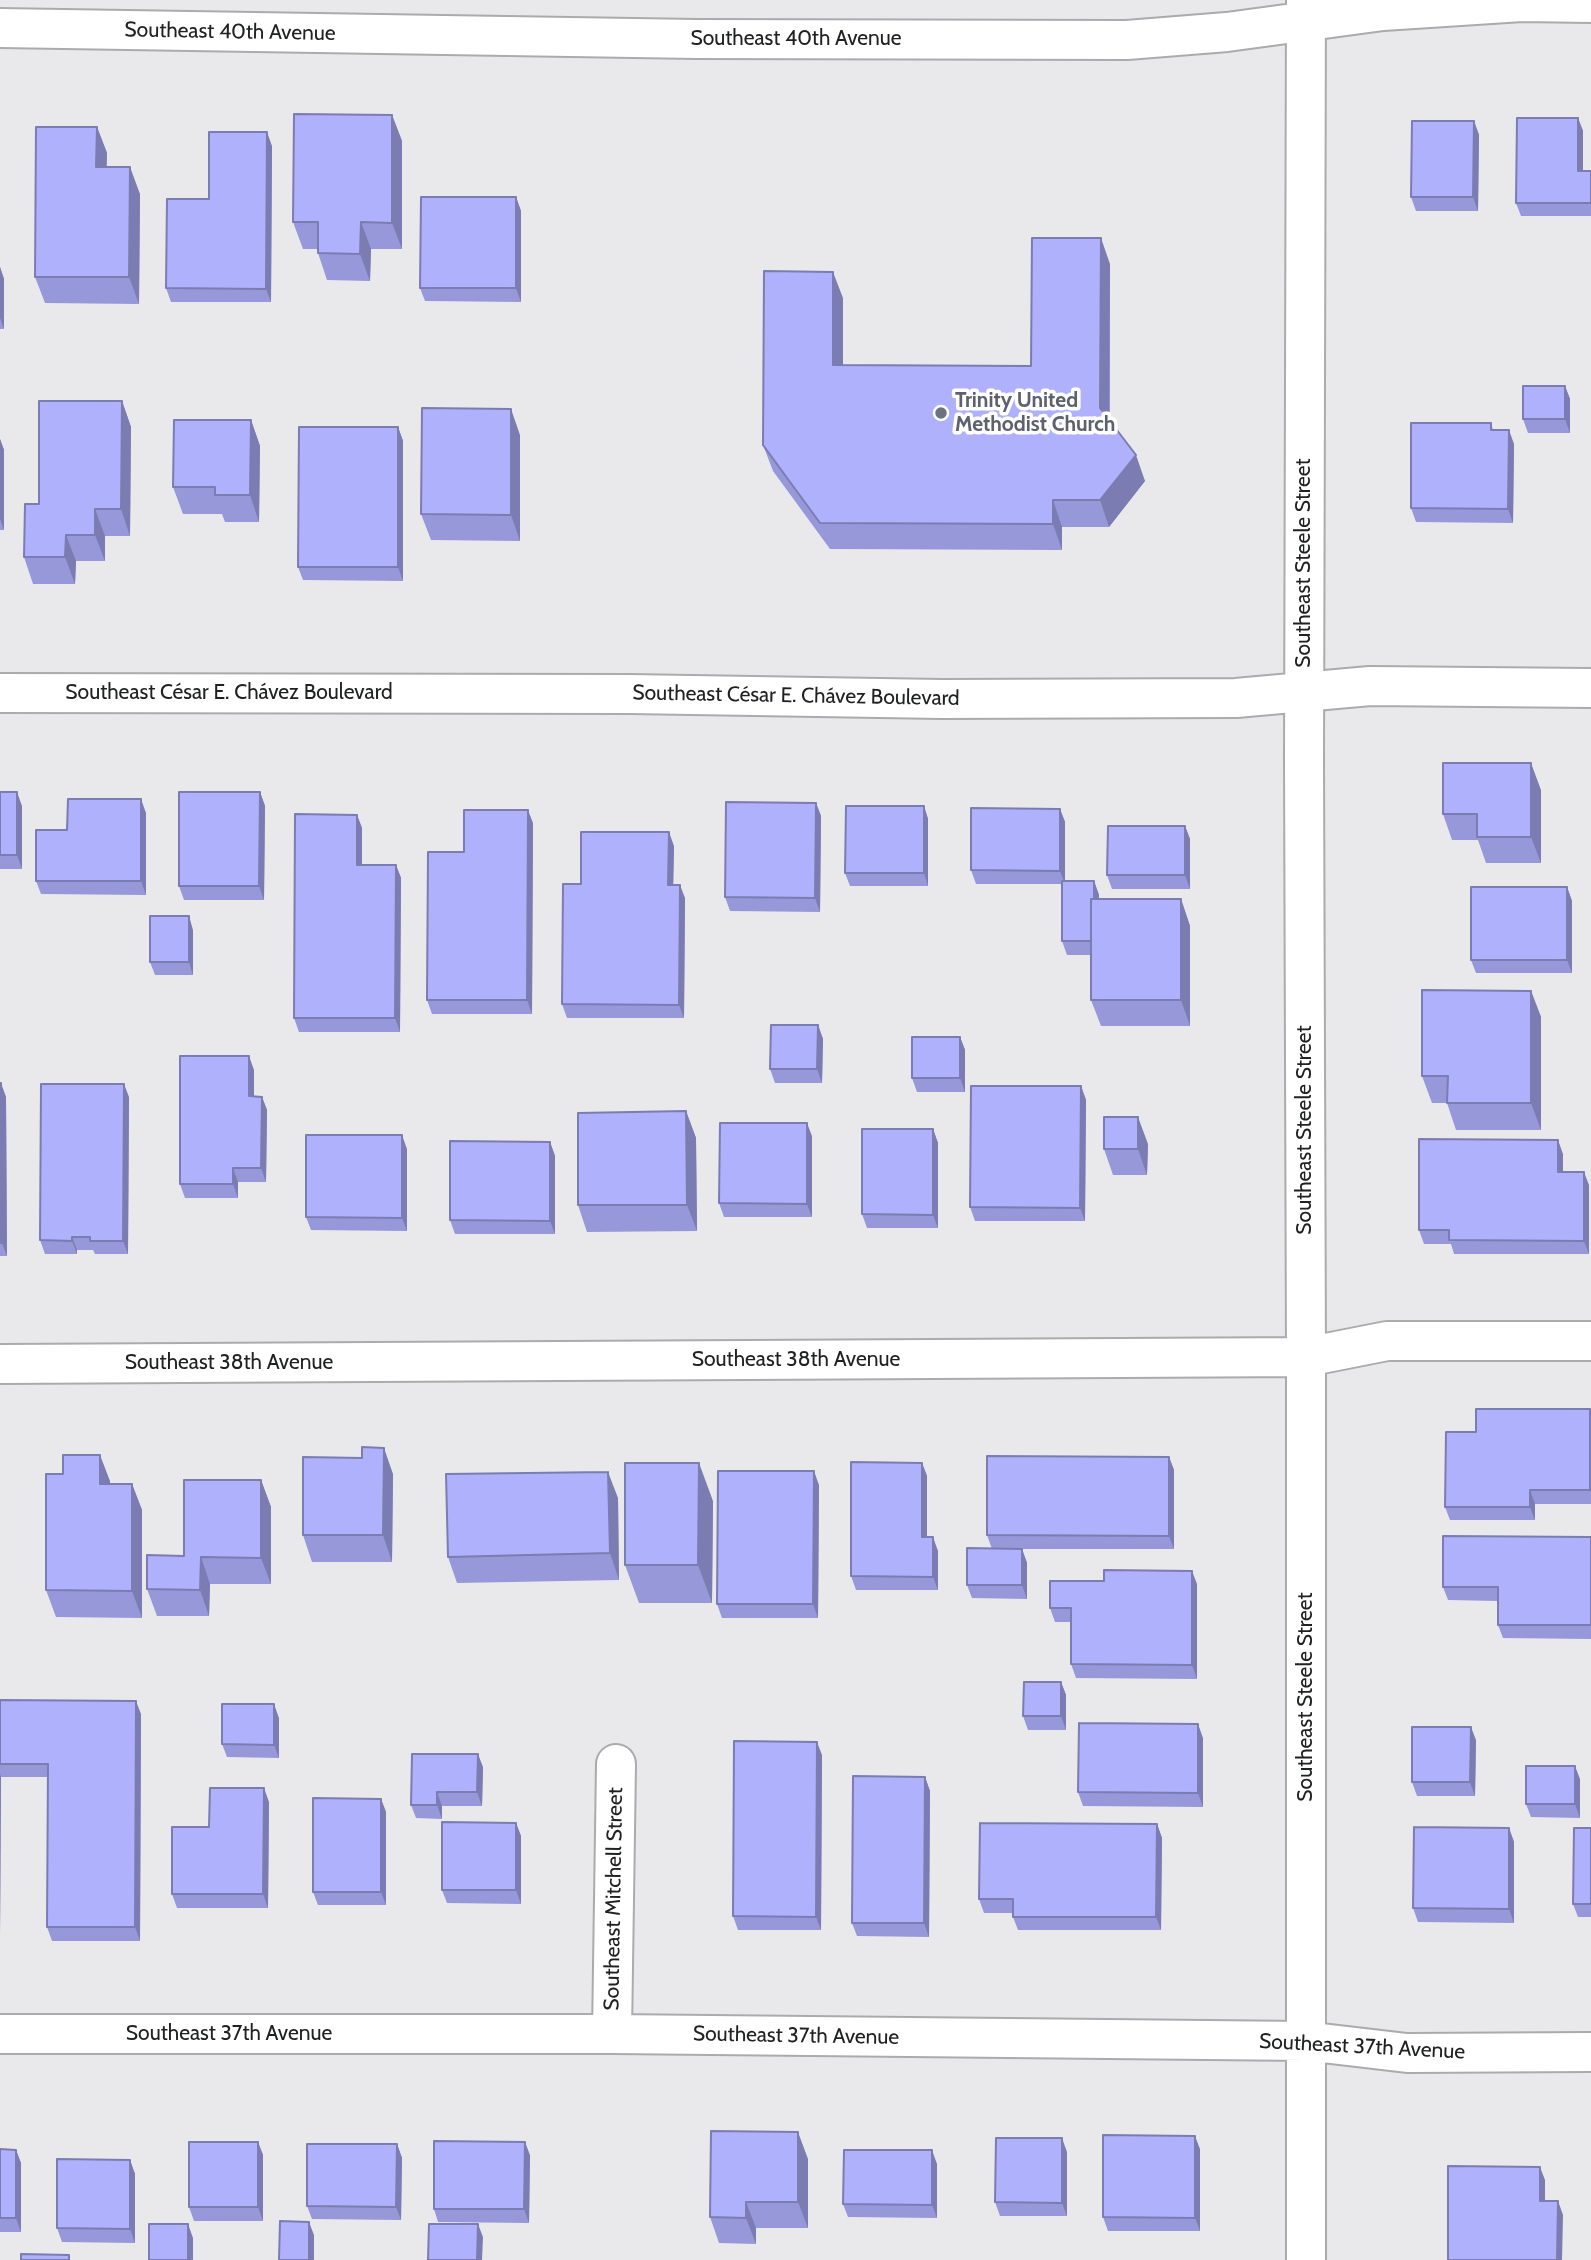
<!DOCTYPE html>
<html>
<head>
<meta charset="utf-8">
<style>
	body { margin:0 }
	canvas { display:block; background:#e9e9eb }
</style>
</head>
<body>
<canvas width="1591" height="2260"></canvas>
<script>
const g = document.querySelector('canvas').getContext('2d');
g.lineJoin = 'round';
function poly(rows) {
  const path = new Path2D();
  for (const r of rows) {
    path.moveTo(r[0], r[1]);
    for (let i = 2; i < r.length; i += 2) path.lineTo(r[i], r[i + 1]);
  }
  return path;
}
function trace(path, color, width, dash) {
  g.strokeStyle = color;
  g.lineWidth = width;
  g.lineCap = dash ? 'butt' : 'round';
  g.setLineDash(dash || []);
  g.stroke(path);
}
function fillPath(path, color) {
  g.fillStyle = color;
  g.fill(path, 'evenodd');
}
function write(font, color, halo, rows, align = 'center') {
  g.font = font + ' Cabin,sans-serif';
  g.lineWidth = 7;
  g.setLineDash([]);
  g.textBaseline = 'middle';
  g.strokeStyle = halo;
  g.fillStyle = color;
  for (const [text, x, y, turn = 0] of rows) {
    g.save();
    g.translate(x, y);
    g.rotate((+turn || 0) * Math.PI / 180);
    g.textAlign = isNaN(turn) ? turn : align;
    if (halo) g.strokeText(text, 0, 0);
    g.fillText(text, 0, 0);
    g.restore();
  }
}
const minor = poly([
	[1306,0,1304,758,1306,1357,1306,2260],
	[0,28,697,39,1127,40,1227,32,1383,11,1522,2,1591,3],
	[0,1364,1306,1357,1387,1341,1591,1341],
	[0,2034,612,2034,1305,2041,1407,2053,1591,2052],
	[612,2034,616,1764]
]);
const major = poly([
	[0,693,629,694,942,699,1236,698,1370,686,1591,688]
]);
trace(minor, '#ababad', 42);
trace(major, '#ababad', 42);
trace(minor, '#fff', 38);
trace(major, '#fff', 38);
fillPath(poly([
	[392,115,402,141,402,249,371,249,370,281,327,280,318,253,318,249,303,249,293,222],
	[1578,118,1583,131,1583,171,1591,171,1591,216,1521,216,1516,203],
	[1474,121,1479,135,1478,211,1416,211,1411,197],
	[97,127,107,153,106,167,140,194,139,304,45,303,35,277],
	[272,146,271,302,171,302,166,288,209,199],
	[516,197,521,211,521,302,425,301,420,288],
	[1110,264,1110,421,1145,481,1109,527,1062,527,1062,550,830,549,773,471,763,445,843,298,843,365,1031,366],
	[0,267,4,279,4,329,0,329],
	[1565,386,1570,399,1570,433,1528,433,1523,419],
	[122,401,131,427,130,536,105,536,105,561,76,561,75,584,33,584,24,557,39,504],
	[251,420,260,446,259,522,225,522,222,514,183,514,173,487],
	[1491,423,1493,430,1514,444,1513,523,1416,522,1411,508],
	[398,427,403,441,403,581,303,580,298,567],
	[520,435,520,541,431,540,421,514],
	[0,439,4,450,4,530,0,530],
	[1541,790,1541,863,1486,863,1478,840,1452,840,1443,814],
	[0,792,22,806,22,869,0,869],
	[260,792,265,806,264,900,184,900,179,886],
	[816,803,821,816,820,912,730,911,725,897],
	[924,806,928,819,928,886,850,886,845,873],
	[1060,809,1065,822,1065,881,1094,881,1099,895,1099,899,1181,899,1190,926,1190,1026,1101,1026,1091,1000,1091,955,1067,955,1062,941,1062,884,976,884,971,870],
	[146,813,146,895,41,894,36,881,67,830],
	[357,815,362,828,362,865,396,865,401,878,400,1032,299,1032,294,1018],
	[533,823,532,1014,432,1014,427,1000,464,852],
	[1185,826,1190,839,1190,889,1112,889,1107,875],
	[674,846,673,885,685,898,684,1018,567,1018,562,1004,581,884],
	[1567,887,1572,901,1572,973,1476,973,1471,960],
	[193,930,193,975,155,975,150,962],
	[1531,991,1541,1017,1541,1130,1456,1130,1447,1103,1432,1103,1422,1076],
	[818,1025,823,1039,822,1083,775,1083,770,1069],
	[960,1037,965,1050,965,1092,917,1092,912,1078],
	[254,1070,254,1096,262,1097,267,1110,266,1182,238,1182,238,1198,185,1198,180,1184],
	[0,1083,6,1097,7,1256,0,1256],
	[1081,1086,1086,1100,1085,1221,975,1221,970,1207],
	[129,1097,128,1254,95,1254,93,1250,77,1250,77,1254,45,1254,40,1240],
	[686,1111,696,1138,697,1231,587,1232,578,1205],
	[933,1129,938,1143,938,1228,867,1228,862,1214],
	[812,1136,812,1217,724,1217,719,1203],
	[550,1142,555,1156,555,1234,455,1234,450,1220],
	[1148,1144,1147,1175,1113,1175,1104,1149],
	[407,1149,407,1231,311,1230,306,1217],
	[1563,1154,1563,1172,1589,1185,1589,1254,1454,1254,1451,1244,1424,1244,1419,1230],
	[1591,1412,1591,1504,1535,1504,1535,1520,1450,1520,1445,1507,1476,1432],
	[1169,1457,1174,1470,1174,1549,997,1549,1022,1549,1027,1563,1027,1599,972,1598,967,1585,992,1549,987,1535],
	[922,1463,927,1476,927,1537,938,1551,938,1590,856,1590,851,1576],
	[393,1474,392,1562,312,1562,303,1535],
	[261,1480,271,1507,271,1584,210,1584,209,1616,157,1616,147,1589,184,1556],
	[110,1481,110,1484,132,1484,142,1510,142,1618,56,1617,46,1590],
	[819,1485,818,1618,722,1618,717,1604],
	[618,1498,619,1580,457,1583,448,1557],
	[713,1501,712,1603,639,1603,625,1565],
	[1591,1537,1591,1639,1503,1638,1498,1625,1498,1601,1448,1600,1443,1587],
	[1104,1581,1197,1584,1197,1679,1076,1678,1071,1664,1071,1622,1055,1622,1050,1608],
	[1061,1682,1066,1695,1066,1730,1028,1730,1023,1716],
	[0,1700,141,1714,140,1941,52,1941,47,1927,48,1777,1,1777,0,1936],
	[279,1718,279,1758,227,1757,222,1744],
	[1203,1738,1203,1807,1083,1806,1078,1792],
	[1476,1740,1475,1796,1417,1796,1412,1782],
	[822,1755,821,1930,738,1930,733,1916],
	[483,1767,482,1806,442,1806,442,1819,416,1818,411,1805],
	[925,1777,930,1791,929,1937,857,1936,852,1923],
	[1580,1779,1580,1818,1531,1817,1526,1804],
	[381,1799,386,1812,386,1905,318,1905,313,1892],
	[269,1802,268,1908,177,1908,172,1894],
	[516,1823,521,1836,521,1904,447,1903,442,1890],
	[1157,1824,1162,1838,1161,1930,1018,1930,1013,1917,1013,1913,984,1913,979,1899],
	[1509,1828,1514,1842,1514,1923,1418,1922,1413,1908],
	[1591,1828,1591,1917,1578,1917,1573,1904],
	[258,2142,263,2155,263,2221,194,2221,189,2207],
	[397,2144,402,2158,401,2220,312,2219,307,2206],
	[0,2149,16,2150,21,2163,21,2232,0,2232],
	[1200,2149,1200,2231,1108,2231,1103,2217],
	[1067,2152,1067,2216,1000,2216,995,2202],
	[530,2155,529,2223,438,2222,434,2209],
	[808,2159,808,2228,756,2228,756,2244,719,2243,710,2217],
	[130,2160,135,2174,135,2243,62,2242,57,2228],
	[937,2164,937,2218,848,2217,843,2204]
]), '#9798da');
fillPath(poly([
	[392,115,402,141,402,249,392,223],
	[1578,118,1583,131,1583,184,1578,171],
	[1474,121,1479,135,1478,211,1473,197],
	[97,127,107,153,106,194,96,167],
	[267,132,272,146,271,302,266,289],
	[130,167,140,194,139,304,129,277],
	[516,197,521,211,521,302,516,288],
	[361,222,371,249,370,281,360,254],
	[1101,238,1110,264,1109,434,1100,408],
	[0,267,4,279,4,329,0,318],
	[833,272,843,298,843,391,833,365],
	[1565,386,1570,399,1570,433,1565,419],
	[122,401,131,427,130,536,121,509],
	[511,409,520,435,520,541,511,515],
	[251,420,260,446,259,522,250,495],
	[398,427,403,441,403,581,398,567],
	[1509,430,1514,444,1513,523,1508,509],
	[0,439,4,450,4,530,0,519],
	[1136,455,1145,481,1109,527,1100,500],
	[1053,500,1062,527,1062,550,1053,524],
	[95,509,105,536,105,561,95,535],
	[66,535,76,561,75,584,65,557],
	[1531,763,1541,790,1541,863,1531,837],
	[17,792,22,806,22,869,17,855],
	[260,792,265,806,264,900,259,886],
	[141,799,146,813,146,895,141,881],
	[816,803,821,816,820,912,815,898],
	[924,806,928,819,928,886,924,873],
	[1060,809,1065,822,1065,884,1060,871],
	[528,810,533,823,532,1014,527,1000],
	[357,815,362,828,362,878,357,865],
	[1185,826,1190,839,1190,889,1185,875],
	[669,832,674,846,673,898,668,885],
	[396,865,401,878,400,1032,395,1018],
	[1094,881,1099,895,1098,955,1093,941],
	[680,885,685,898,684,1018,679,1005],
	[1567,887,1572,901,1572,973,1567,960],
	[1181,899,1190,926,1190,1026,1181,1000],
	[189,916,193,930,193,975,189,962],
	[1531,991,1541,1017,1541,1130,1531,1103],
	[818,1025,823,1039,822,1083,817,1069],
	[960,1037,965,1050,965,1092,960,1078],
	[249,1056,254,1070,254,1110,249,1096],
	[1,1083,6,1097,7,1256,2,1243],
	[124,1084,129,1097,128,1254,123,1241],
	[1081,1086,1086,1100,1085,1221,1080,1208],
	[262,1097,267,1110,266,1182,261,1168],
	[686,1111,696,1138,697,1231,687,1205],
	[1138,1117,1148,1144,1147,1175,1138,1149],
	[807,1123,812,1136,812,1217,807,1204],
	[933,1129,938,1143,938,1228,933,1215],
	[402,1135,407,1149,407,1231,402,1218],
	[1558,1140,1563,1154,1563,1185,1558,1172],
	[550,1142,555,1156,555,1234,550,1221],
	[233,1168,238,1182,238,1198,233,1184],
	[1584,1172,1589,1185,1589,1254,1584,1241],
	[72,1237,77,1250,77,1254,72,1241],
	[1590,1409,1591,1412,1591,1493,1590,1490],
	[384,1448,393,1474,392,1562,383,1535],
	[100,1455,110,1481,110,1510,100,1484],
	[1169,1457,1174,1470,1174,1549,1169,1536],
	[699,1463,713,1501,712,1603,698,1565],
	[922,1463,927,1476,927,1551,922,1537],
	[814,1471,819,1485,818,1618,813,1604],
	[608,1472,618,1498,619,1580,610,1553],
	[261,1480,271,1507,271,1584,261,1558],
	[132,1484,142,1510,142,1618,132,1591],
	[1530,1490,1535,1504,1535,1520,1530,1507],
	[933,1537,938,1551,938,1590,933,1577],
	[1022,1549,1027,1563,1027,1599,1022,1585],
	[201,1557,210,1584,209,1616,200,1590],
	[1192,1571,1197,1584,1197,1679,1192,1665],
	[1061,1682,1066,1695,1066,1730,1061,1716],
	[136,1701,141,1714,140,1941,135,1927],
	[274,1704,279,1718,279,1758,274,1745],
	[1198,1724,1203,1738,1203,1807,1198,1793],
	[1471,1727,1476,1740,1475,1796,1470,1782],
	[817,1742,822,1755,821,1930,816,1917],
	[478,1754,483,1767,482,1806,477,1792],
	[1575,1766,1580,1779,1580,1818,1575,1804],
	[0,1774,1,1777,0,1936],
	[925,1777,930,1791,929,1937,924,1923],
	[264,1788,269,1802,268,1908,263,1894],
	[437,1792,442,1806,442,1819,437,1805],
	[381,1799,386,1812,386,1905,381,1892],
	[516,1823,521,1836,521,1904,516,1890],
	[1157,1824,1162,1838,1161,1930,1156,1917],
	[1509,1828,1514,1842,1514,1923,1509,1909],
	[798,2132,808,2159,808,2228,798,2202],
	[1195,2136,1200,2149,1200,2231,1195,2218],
	[1062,2138,1067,2152,1067,2216,1062,2203],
	[258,2142,263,2155,263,2221,258,2207],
	[525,2142,530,2155,529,2223,524,2209],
	[397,2144,402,2158,401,2220,396,2207],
	[16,2150,21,2163,21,2232,16,2218],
	[932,2150,937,2164,937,2218,932,2205],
	[130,2160,135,2174,135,2243,130,2229],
	[1540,2167,1545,2180,1545,2214,1540,2201],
	[1558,2201,1563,2215,1562,2260,1557,2260],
	[746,2202,756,2228,756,2244,746,2218],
	[309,2222,314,2235,314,2260,309,2260],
	[188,2224,193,2238,193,2260,188,2260],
	[478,2224,483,2237,482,2260,477,2260]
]), '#7b7cb1');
const building = poly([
	[294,114,392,115,392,223,361,222,360,254,318,253,318,222,293,222,294,114],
	[1517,118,1578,118,1578,171,1591,171,1591,203,1516,203,1517,118],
	[1412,121,1474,121,1473,197,1411,197,1412,121],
	[36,127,97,127,96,167,130,167,129,277,35,277,36,127],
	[209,132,267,132,266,289,166,288,167,199,209,199,209,132],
	[421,197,516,197,516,288,420,288,421,197],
	[1032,238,1101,238,1100,408,1136,455,1100,500,1053,500,1053,524,820,523,763,445,764,271,833,272,833,365,1031,366,1032,238],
	[1523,386,1565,386,1565,419,1523,419,1523,386],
	[39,401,122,401,121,509,95,509,95,535,66,535,65,557,24,557,25,504,39,504,39,401],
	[422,408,511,409,511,515,421,514,422,408],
	[174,420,251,420,250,495,215,495,215,487,173,487,174,420],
	[1411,423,1491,423,1491,430,1509,430,1508,509,1411,508,1411,423],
	[299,427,398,427,398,567,298,567,299,427],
	[1443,763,1531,763,1531,837,1477,837,1477,814,1443,814,1443,763],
	[0,792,17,792,17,855,0,855,0,792],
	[179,792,260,792,259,886,179,886,179,792],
	[68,799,141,799,141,881,36,881,36,830,67,830,68,799],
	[726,802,816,803,815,898,725,897,726,802],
	[846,806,924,806,924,873,845,873,846,806],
	[971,808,1060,809,1060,871,971,870,971,808],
	[464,810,528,810,527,1000,427,1000,428,852,464,852,464,810],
	[295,814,357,815,357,865,396,865,395,1018,294,1018,295,814],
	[1108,826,1185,826,1185,875,1107,875,1108,826],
	[581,832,669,832,668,885,680,885,679,1005,562,1004,563,884,581,884,581,832],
	[1062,881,1094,881,1094,899,1091,899,1091,941,1062,941,1062,881],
	[1471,887,1567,887,1567,960,1471,960,1471,887],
	[1091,899,1181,899,1181,1000,1091,1000,1091,899],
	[150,916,189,916,189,962,150,962,150,916],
	[1422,990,1531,991,1531,1103,1447,1103,1448,1076,1422,1076,1422,990],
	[771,1025,818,1025,817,1069,770,1069,771,1025],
	[912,1037,960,1037,960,1078,912,1078,912,1037],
	[180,1056,249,1056,249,1096,262,1097,261,1168,233,1168,233,1184,180,1184,180,1056],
	[0,1083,1,1083,2,1243,0,1243,0,1083],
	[41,1084,124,1084,123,1241,90,1241,90,1237,72,1237,72,1241,40,1240,41,1084],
	[971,1086,1081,1086,1080,1208,970,1207,971,1086],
	[686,1111,687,1205,578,1205,578,1113,686,1111],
	[1104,1117,1138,1117,1138,1149,1104,1149,1104,1117],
	[720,1123,807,1123,807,1204,719,1203,720,1123],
	[862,1129,933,1129,933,1215,862,1214,862,1129],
	[306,1135,402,1135,402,1218,306,1217,306,1135],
	[1419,1139,1558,1140,1558,1172,1584,1172,1584,1241,1449,1240,1449,1230,1419,1230,1419,1139],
	[450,1141,550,1142,550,1221,450,1220,450,1141],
	[1476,1409,1590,1409,1590,1490,1530,1490,1530,1507,1445,1507,1446,1432,1476,1432,1476,1409],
	[362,1447,384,1448,383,1535,303,1535,303,1457,362,1458,362,1447],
	[63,1455,100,1455,100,1484,132,1484,132,1591,46,1590,46,1474,63,1474,63,1455],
	[987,1456,1169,1457,1169,1536,987,1535,987,1456],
	[851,1462,922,1463,922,1537,933,1537,933,1577,851,1576,851,1462],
	[625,1463,699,1463,698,1565,625,1565,625,1463],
	[718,1471,814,1471,813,1604,717,1604,718,1471],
	[608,1472,610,1553,448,1557,446,1474,608,1472],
	[184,1480,261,1480,261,1558,201,1557,200,1590,147,1589,147,1555,184,1556,184,1480],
	[1443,1536,1591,1537,1591,1625,1498,1625,1498,1587,1443,1587,1443,1536],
	[967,1548,1022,1549,1022,1585,967,1585,967,1548],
	[1104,1570,1192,1571,1192,1665,1071,1664,1071,1608,1050,1608,1050,1581,1104,1581,1104,1570],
	[1024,1682,1061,1682,1061,1716,1023,1716,1024,1682],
	[0,1700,136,1701,135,1927,47,1927,48,1764,0,1764,0,1700],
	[222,1704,274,1704,274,1745,222,1744,222,1704],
	[1079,1723,1198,1724,1198,1793,1078,1792,1079,1723],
	[1412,1727,1471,1727,1470,1782,1412,1782,1412,1727],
	[734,1741,817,1742,816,1917,733,1916,734,1741],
	[412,1754,478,1754,477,1792,437,1792,437,1805,411,1805,412,1754],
	[1526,1766,1575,1766,1575,1804,1526,1804,1526,1766],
	[853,1776,925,1777,924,1923,852,1923,853,1776],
	[210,1788,264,1788,263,1894,172,1894,172,1827,209,1827,210,1788],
	[313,1798,381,1799,381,1892,313,1892,313,1798],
	[442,1822,516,1823,516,1890,442,1890,442,1822],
	[980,1823,1157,1824,1156,1917,1013,1917,1013,1899,979,1899,980,1823],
	[1414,1827,1509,1828,1509,1909,1413,1908,1414,1827],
	[1574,1828,1591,1828,1591,1904,1573,1904,1574,1828],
	[711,2131,798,2132,798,2202,746,2202,746,2218,710,2217,711,2131],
	[1103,2135,1195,2136,1195,2218,1103,2217,1103,2135],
	[996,2138,1062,2138,1062,2203,995,2202,996,2138],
	[434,2141,525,2142,524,2209,434,2209,434,2141],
	[189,2142,258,2142,258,2207,189,2207,189,2142],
	[307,2144,397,2144,396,2207,307,2206,307,2144],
	[0,2149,16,2150,16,2218,0,2218,0,2149],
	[844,2150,932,2150,932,2205,843,2204,844,2150],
	[57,2159,130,2160,130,2229,57,2228,57,2159],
	[1448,2166,1540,2167,1540,2201,1558,2201,1557,2260,1448,2260,1448,2166],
	[280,2221,309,2222,309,2260,279,2260,280,2221],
	[149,2224,188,2224,188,2260,149,2260,149,2224],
	[429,2224,478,2224,477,2260,428,2260,429,2224],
	[21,2254,69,2255,69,2260,21,2260,21,2254]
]);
fillPath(building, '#b0b1fd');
trace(building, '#7b7cb1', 2);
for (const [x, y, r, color] of [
	[941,413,7,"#6b7280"]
]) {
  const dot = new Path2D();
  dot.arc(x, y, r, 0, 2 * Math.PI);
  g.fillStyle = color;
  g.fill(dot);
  trace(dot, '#fff', 2.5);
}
write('21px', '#202121', '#fff', [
	["Southeast 40th Avenue",230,32,1],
	["Southeast 40th Avenue",796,39],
	["Southeast Steele Street",1304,563,-90],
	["Southeast César E. Chávez Boulevard",229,693],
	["Southeast César E. Chávez Boulevard",796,696,1],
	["Southeast Steele Street",1305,1130,-90],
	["Southeast 38th Avenue",796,1360],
	["Southeast 38th Avenue",229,1363],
	["Southeast Steele Street",1306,1697,-90],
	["Southeast Mitchell Street",614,1899,-89],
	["Southeast 37th Avenue",229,2034],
	["Southeast 37th Avenue",796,2036,1],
	["Southeast 37th Avenue",1362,2047,3]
]);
write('bold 21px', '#5b616d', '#fff', [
	["Trinity United",955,401],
	["Methodist Church",955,425]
], 'left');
</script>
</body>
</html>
